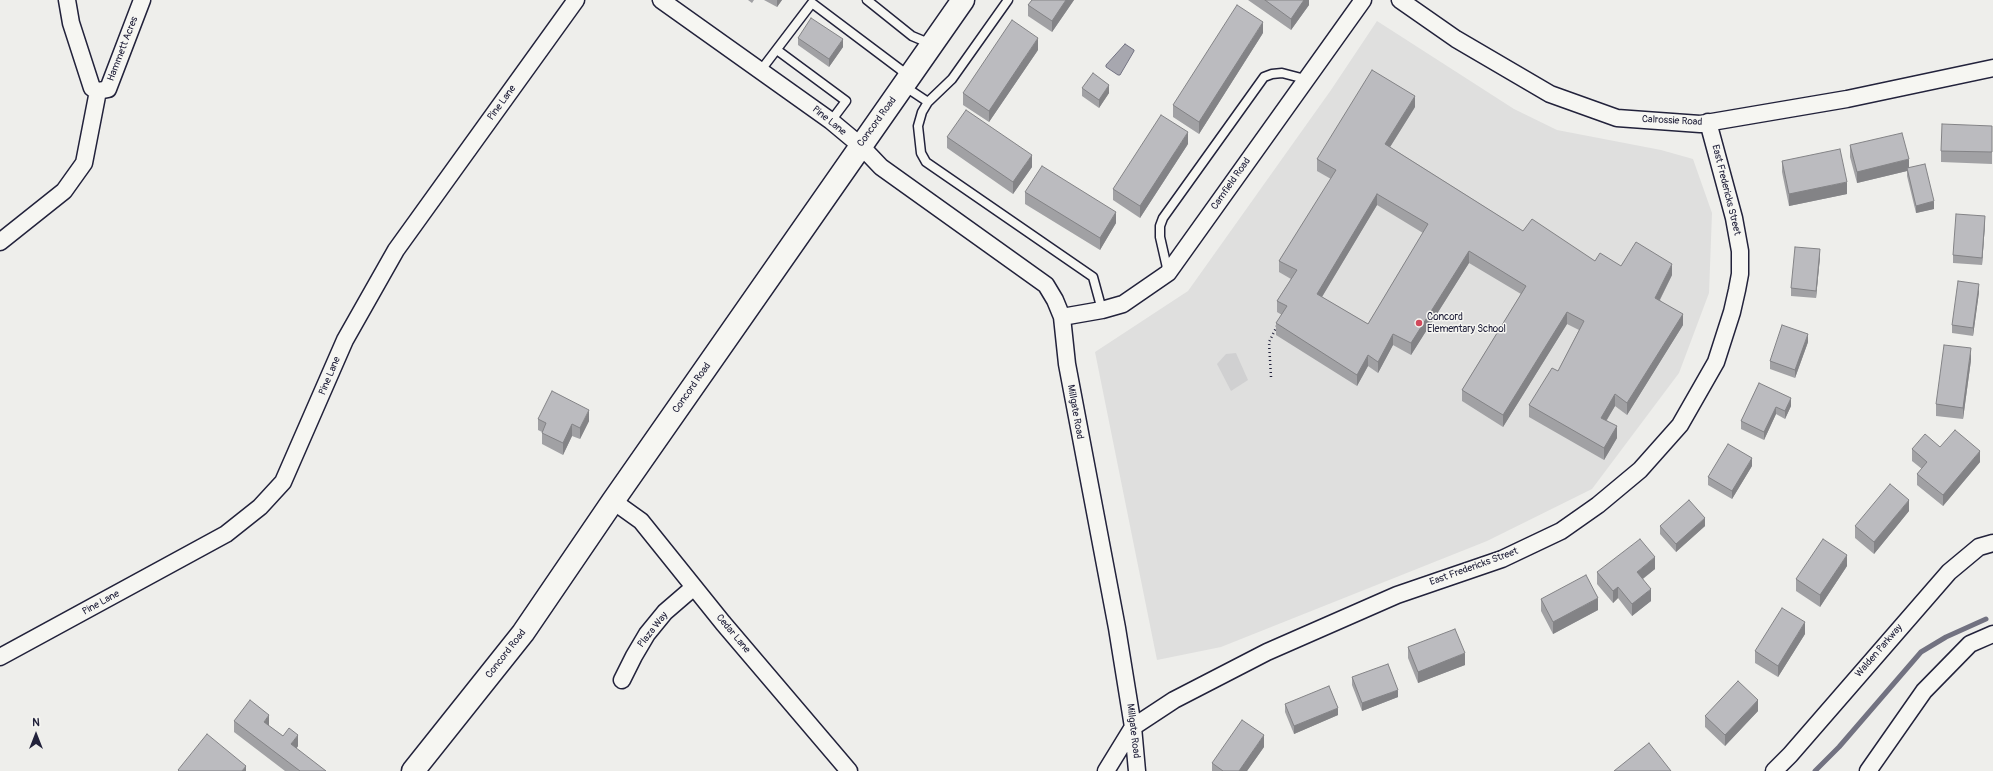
<!DOCTYPE html>
<html>
<head>
<meta charset="utf-8">
<style>
	body { margin:0 }
	#map { position:relative; width:1993px; height:771px; overflow:hidden; background:#eeeeeb; font-family:Pangolin,sans-serif }
	canvas { display:block }
	.north { position:absolute; left:16px; top:715px; width:40px; height:40px; -webkit-text-stroke:3px #f6f6f2; paint-order:stroke; rotate:0deg; font-size:11px; font-weight:700; line-height:16px; text-align:center; color:#22223b }
	.north::after { content:''; display:block; margin:auto; width:14px; height:18px; background:#22223b; clip-path:polygon(50% 0,100% 100%,50% 72%,0 100%) }
</style>
</head>
<body>
<div id="map">
<canvas width="1993" height="771"></canvas>
<div class="north">N</div>
</div>
<script>
const g = document.querySelector('canvas').getContext('2d');
g.lineJoin = 'round';
function fillPath(path, color) {
  g.fillStyle = color;
  g.fill(path, 'evenodd');
}
function poly(rows) {
  const path = new Path2D();
  for (const r of rows) {
    path.moveTo(r[0], r[1]);
    for (let i = 2; i < r.length; i += 2) path.lineTo(r[i], r[i + 1]);
  }
  return path;
}
function trace(path, color, width, dash) {
  g.strokeStyle = color;
  g.lineWidth = width;
  g.lineCap = dash ? 'butt' : 'round';
  g.setLineDash(dash || []);
  g.stroke(path);
}
function write(font, color, halo, rows, align = 'center') {
  g.font = font + ' Pangolin,sans-serif';
  g.lineWidth = 3;
  g.setLineDash([]);
  g.textBaseline = 'middle';
  g.strokeStyle = halo;
  g.fillStyle = color;
  for (const [text, x, y, turn = 0] of rows) {
    g.save();
    g.translate(x, y);
    g.rotate((+turn || 0) * Math.PI / 180);
    g.textAlign = isNaN(turn) ? turn : align;
    if (halo) g.strokeText(text, 0, 0);
    g.fillText(text, 0, 0);
    g.restore();
  }
}
fillPath(poly([
	[1377,21,1514,109,1557,130,1661,150,1693,159,1712,213,1709,293,1679,373,1592,489,1487,541,1221,647,1157,660,1095,352,1188,291,1331,90]
]), '#dfdfde');
fillPath(poly([
	[1236,353,1248,380,1231,391,1217,364,1226,354]
]), '#d0d0d1');
const water = poly([
	[1125,44,1134,50,1134,51,1120,75,1118,75,1106,67,1106,65,1125,44]
]);
fillPath(water, '#a7a7af');
trace(water, '#727281', 1);
trace(poly([
	[1815,771,1839,747,1921,652,1946,637,1986,619]
]), '#727281', 5);
const lane = poly([
	[867,0,912,36,931,44],
	[1008,0,952,79,928,102,922,112,918,126,921,153,926,162,1093,277,1102,310],
	[777,50,846,101,831,121],
	[761,70,812,3,909,76],
	[904,86,928,102],
	[1168,272,1160,237,1160,226,1163,218,1264,77,1272,74,1282,73,1305,79]
]);
const street = poly([
	[67,0,71,23,92,88,98,91,108,89,142,0],
	[661,0,831,121,861,146,881,167,1046,285,1055,300,1062,317,1067,364,1117,628,1133,727,1137,771],
	[1400,0,1456,39,1550,94,1617,118,1700,124,1847,99,1993,68],
	[0,242,64,191,84,163,98,91],
	[1062,317,1102,310,1123,304,1168,273,1363,0],
	[613,501,641,521,723,623,849,771],
	[0,657,226,534,260,507,283,482,345,340,396,250,576,0],
	[622,680,634,656,647,634,665,612,694,587],
	[1106,771,1133,727,1174,700,1267,652,1397,595,1502,559,1561,531,1598,505,1640,470,1680,425,1716,362,1732,312,1737,290,1740,274,1740,251,1734,218,1708,122],
	[1774,771,1790,755,1949,572,1979,547,1993,543],
	[1868,771,1924,691,1970,644,1993,634]
]);
const secondary = poly([
	[413,771,523,633,613,501,963,0]
]);
trace(lane, '#22223b', 11);
trace(street, '#22223b', 19);
trace(secondary, '#22223b', 25);
trace(poly([
	[1271,377,1269,342,1277,326]
]), '#22223b', 2.5, [1, 3]);
trace(lane, '#f6f6f2', 8);
trace(street, '#f6f6f2', 16);
trace(secondary, '#f6f6f2', 22);
fillPath(poly([
	[748,0,754,0,752,3],
	[764,0,782,0,777,7],
	[1032,0,1074,0,1052,32,1028,16,1028,5],
	[1248,0,1309,0,1309,5,1291,30],
	[1263,33,1199,134,1173,117,1173,105],
	[798,38,843,47,829,67,798,45],
	[1038,50,989,122,963,105,963,93],
	[1082,88,1109,93,1099,108,1082,96],
	[1415,107,1390,147,1523,231,1595,261,1621,266,1672,275,1660,300,1683,325,1627,415,1615,406,1607,420,1617,438,1604,460,1529,417,1529,405,1558,371,1579,330,1567,324,1503,427,1462,401,1462,390,1521,294,1469,263,1411,355,1393,345,1378,373,1368,366,1357,386,1276,335,1276,323,1282,315,1277,312,1277,301,1291,279,1279,272,1279,261,1331,179,1317,171,1317,159],
	[1377,205,1423,233,1368,324,1322,297],
	[947,137,1032,167,1013,194,947,148],
	[1992,138,1992,164,1941,162,1941,151],
	[1188,144,1140,218,1113,200,1113,189],
	[1850,145,1909,168,1934,209,1916,213,1907,176,1907,171,1857,183,1850,157],
	[1782,161,1847,194,1789,206,1782,172],
	[1025,192,1116,223,1100,250,1025,204],
	[1985,224,1982,265,1953,263,1953,255],
	[1820,257,1816,298,1791,296,1791,288],
	[1979,292,1973,336,1952,333,1952,325],
	[1808,342,1795,378,1770,369,1770,361],
	[1971,360,1963,419,1936,416,1936,404],
	[1759,383,1791,406,1785,419,1776,414,1764,440,1741,429,1741,421],
	[538,419,589,421,580,439,572,436,563,455,542,444,542,432,538,430],
	[1940,447,1980,462,1943,506,1917,485,1917,474,1922,469,1912,461,1912,449],
	[1752,466,1732,499,1708,485,1708,477],
	[1909,511,1874,554,1855,538,1855,526],
	[1660,526,1705,526,1676,552,1660,534],
	[1847,566,1820,607,1796,591,1796,579],
	[1655,569,1643,579,1651,601,1632,616,1618,598,1613,603,1597,584,1597,572],
	[1541,599,1598,610,1553,634,1541,611],
	[1805,634,1778,677,1755,663,1755,651],
	[1408,647,1465,665,1418,683,1408,658],
	[1352,677,1398,697,1362,711,1352,685],
	[1285,704,1338,715,1294,734,1285,712],
	[1758,711,1725,746,1705,727,1705,716],
	[234,721,269,726,298,746,296,749,326,771,285,771,234,732],
	[1264,747,1247,771,1212,771,1212,763]
]), '#a1a1a4');
fillPath(poly([
	[777,0,782,0,777,7],
	[1066,0,1074,0,1052,32,1052,21],
	[1304,0,1309,0,1309,5,1291,30,1291,19],
	[1263,22,1263,33,1199,134,1199,122],
	[1038,38,1038,50,989,122,989,111],
	[843,39,843,47,829,67,829,59],
	[1109,85,1109,93,1099,108,1099,100],
	[1415,96,1415,107,1385,155,1385,144],
	[1188,132,1188,144,1140,218,1140,206],
	[1032,155,1032,167,1013,194,1013,182],
	[1909,159,1909,170,1907,168,1907,171,1857,183,1857,172],
	[1847,182,1847,194,1789,206,1789,194],
	[1377,194,1377,205,1317,305,1317,294],
	[1934,201,1934,209,1916,213,1916,206],
	[1116,212,1116,223,1100,250,1100,238],
	[1985,216,1985,224,1982,265,1982,258],
	[1820,249,1820,257,1816,298,1816,291],
	[1469,251,1469,263,1411,355,1411,343],
	[1672,264,1672,275,1655,309,1655,298],
	[1979,284,1979,292,1973,336,1973,328],
	[1567,312,1567,324,1503,427,1503,415],
	[1683,314,1683,325,1627,415,1627,403],
	[1393,334,1393,345,1378,373,1378,362],
	[1808,334,1808,342,1795,378,1795,370],
	[1971,348,1971,360,1963,419,1963,408],
	[1368,355,1368,366,1357,386,1357,375],
	[1615,394,1615,406,1601,429,1601,418],
	[1791,398,1791,406,1785,419,1785,411],
	[1776,407,1776,414,1764,440,1764,432],
	[589,410,589,421,580,439,580,428],
	[572,424,572,436,563,455,563,443],
	[1617,426,1617,438,1604,460,1604,448],
	[1980,451,1980,462,1943,506,1943,495],
	[1752,458,1752,466,1732,499,1732,491],
	[1909,500,1909,511,1874,554,1874,542],
	[1705,518,1705,526,1676,552,1676,544],
	[1847,555,1847,566,1820,607,1820,595],
	[1655,557,1655,569,1637,583,1637,572],
	[1618,587,1618,598,1613,603,1613,591],
	[1651,589,1651,601,1632,616,1632,604],
	[1598,598,1598,610,1553,634,1553,622],
	[1805,622,1805,634,1778,677,1778,666],
	[1465,653,1465,665,1418,683,1418,672],
	[1398,690,1398,697,1362,711,1362,703],
	[1758,700,1758,711,1725,746,1725,735],
	[1338,708,1338,715,1294,734,1294,726],
	[269,715,269,727,264,722],
	[298,735,298,746,291,756,291,744],
	[1264,735,1264,747,1247,771,1239,771],
	[246,766,246,771,242,771]
]), '#838386');
const building = poly([
	[1032,0,1066,0,1052,21,1028,5,1032,0],
	[1265,0,1304,0,1291,19,1265,0],
	[1237,5,1263,22,1199,122,1173,105,1237,5],
	[811,18,843,39,829,59,798,38,811,18],
	[1012,20,1038,38,989,111,963,93,1012,20],
	[1372,70,1415,96,1385,144,1523,231,1532,219,1595,261,1600,253,1621,266,1636,242,1672,264,1655,298,1683,314,1627,403,1615,394,1601,418,1617,426,1604,448,1529,405,1552,368,1558,371,1584,321,1567,312,1503,415,1462,390,1526,286,1469,251,1411,343,1393,334,1378,362,1368,355,1357,375,1276,323,1287,306,1277,301,1297,270,1279,261,1336,170,1317,159,1372,70],
	[1377,194,1428,224,1368,324,1317,294,1377,194],
	[1093,73,1109,85,1099,100,1082,88,1093,73],
	[966,110,1032,155,1013,182,947,137,966,110],
	[1161,115,1188,132,1140,206,1113,189,1161,115],
	[1942,124,1992,126,1992,152,1941,151,1942,124],
	[1902,133,1909,159,1857,172,1850,145,1902,133],
	[1840,149,1847,182,1789,194,1782,161,1840,149],
	[1925,164,1934,201,1916,206,1907,168,1925,164],
	[1042,166,1116,212,1100,238,1025,192,1042,166],
	[1956,214,1985,216,1982,258,1953,255,1956,214],
	[1795,247,1820,249,1816,291,1791,288,1795,247],
	[1958,281,1979,284,1973,328,1952,325,1958,281],
	[1782,325,1808,334,1795,370,1770,361,1782,325],
	[1944,345,1971,348,1963,408,1936,404,1944,345],
	[1759,383,1791,398,1785,411,1776,407,1764,432,1741,421,1759,383],
	[552,391,589,410,580,428,572,424,563,443,542,433,546,423,538,419,552,391],
	[1955,430,1980,451,1943,495,1917,474,1927,462,1912,449,1925,434,1940,447,1955,430],
	[1728,444,1752,458,1732,491,1708,477,1728,444],
	[1890,484,1909,500,1874,542,1855,526,1890,484],
	[1689,500,1705,518,1676,544,1660,526,1689,500],
	[1640,539,1655,557,1637,572,1651,589,1632,604,1618,587,1613,591,1597,572,1640,539],
	[1823,539,1847,555,1820,595,1796,579,1823,539],
	[1586,575,1598,598,1553,622,1541,599,1586,575],
	[1782,608,1805,622,1778,666,1755,651,1782,608],
	[1455,629,1465,653,1418,672,1408,647,1455,629],
	[1388,664,1398,690,1362,703,1352,677,1388,664],
	[1738,681,1758,700,1725,735,1705,716,1738,681],
	[1329,686,1338,708,1294,726,1285,704,1329,686],
	[250,700,269,715,264,722,283,736,289,728,298,735,291,744,326,771,300,771,234,721,250,700],
	[1242,720,1264,735,1239,771,1223,771,1212,763,1242,720],
	[207,734,246,766,242,771,179,771,178,770,207,734],
	[1649,743,1671,771,1614,771,1649,743]
]);
fillPath(building, '#bbbbbf');
trace(building, '#838386', 1);
for (const [x, y, r, color] of [
	[1419,323,4,"#d1495b"]
]) {
  const dot = new Path2D();
  dot.arc(x, y, r, 0, 2 * Math.PI);
  g.fillStyle = color;
  g.fill(dot);
  trace(dot, '#f6f6f2', 1.5);
}
write('10px', '#22223b', '#f6f6f2', [
	["Hammett Acres",123,49,-69],
	["Pine Lane",502,103,-54],
	["Pine Lane",829,121,39],
	["Calrossie Road",1672,121,3],
	["Concord Road",877,122,-54],
	["Camfield Road",1231,184,-55],
	["East Fredericks Street",1726,190,76],
	["Pine Lane",330,376,-67],
	["Concord Road",692,388,-55],
	["Millgate Road",1075,412,80],
	["East Fredericks Street",1474,567,-20],
	["Pine Lane",101,603,-29],
	["Plaza Way",653,630,-52],
	["Cedar Lane",733,634,50],
	["Walden Parkway",1879,651,-49],
	["Concord Road",506,654,-52],
	["Millgate Road",1133,731,83]
]);
write('10px', '#22223b', '#f6f6f2', [
	["Concord",1427,317],
	["Elementary School",1427,329]
], 'left');
</script>
</body>
</html>
